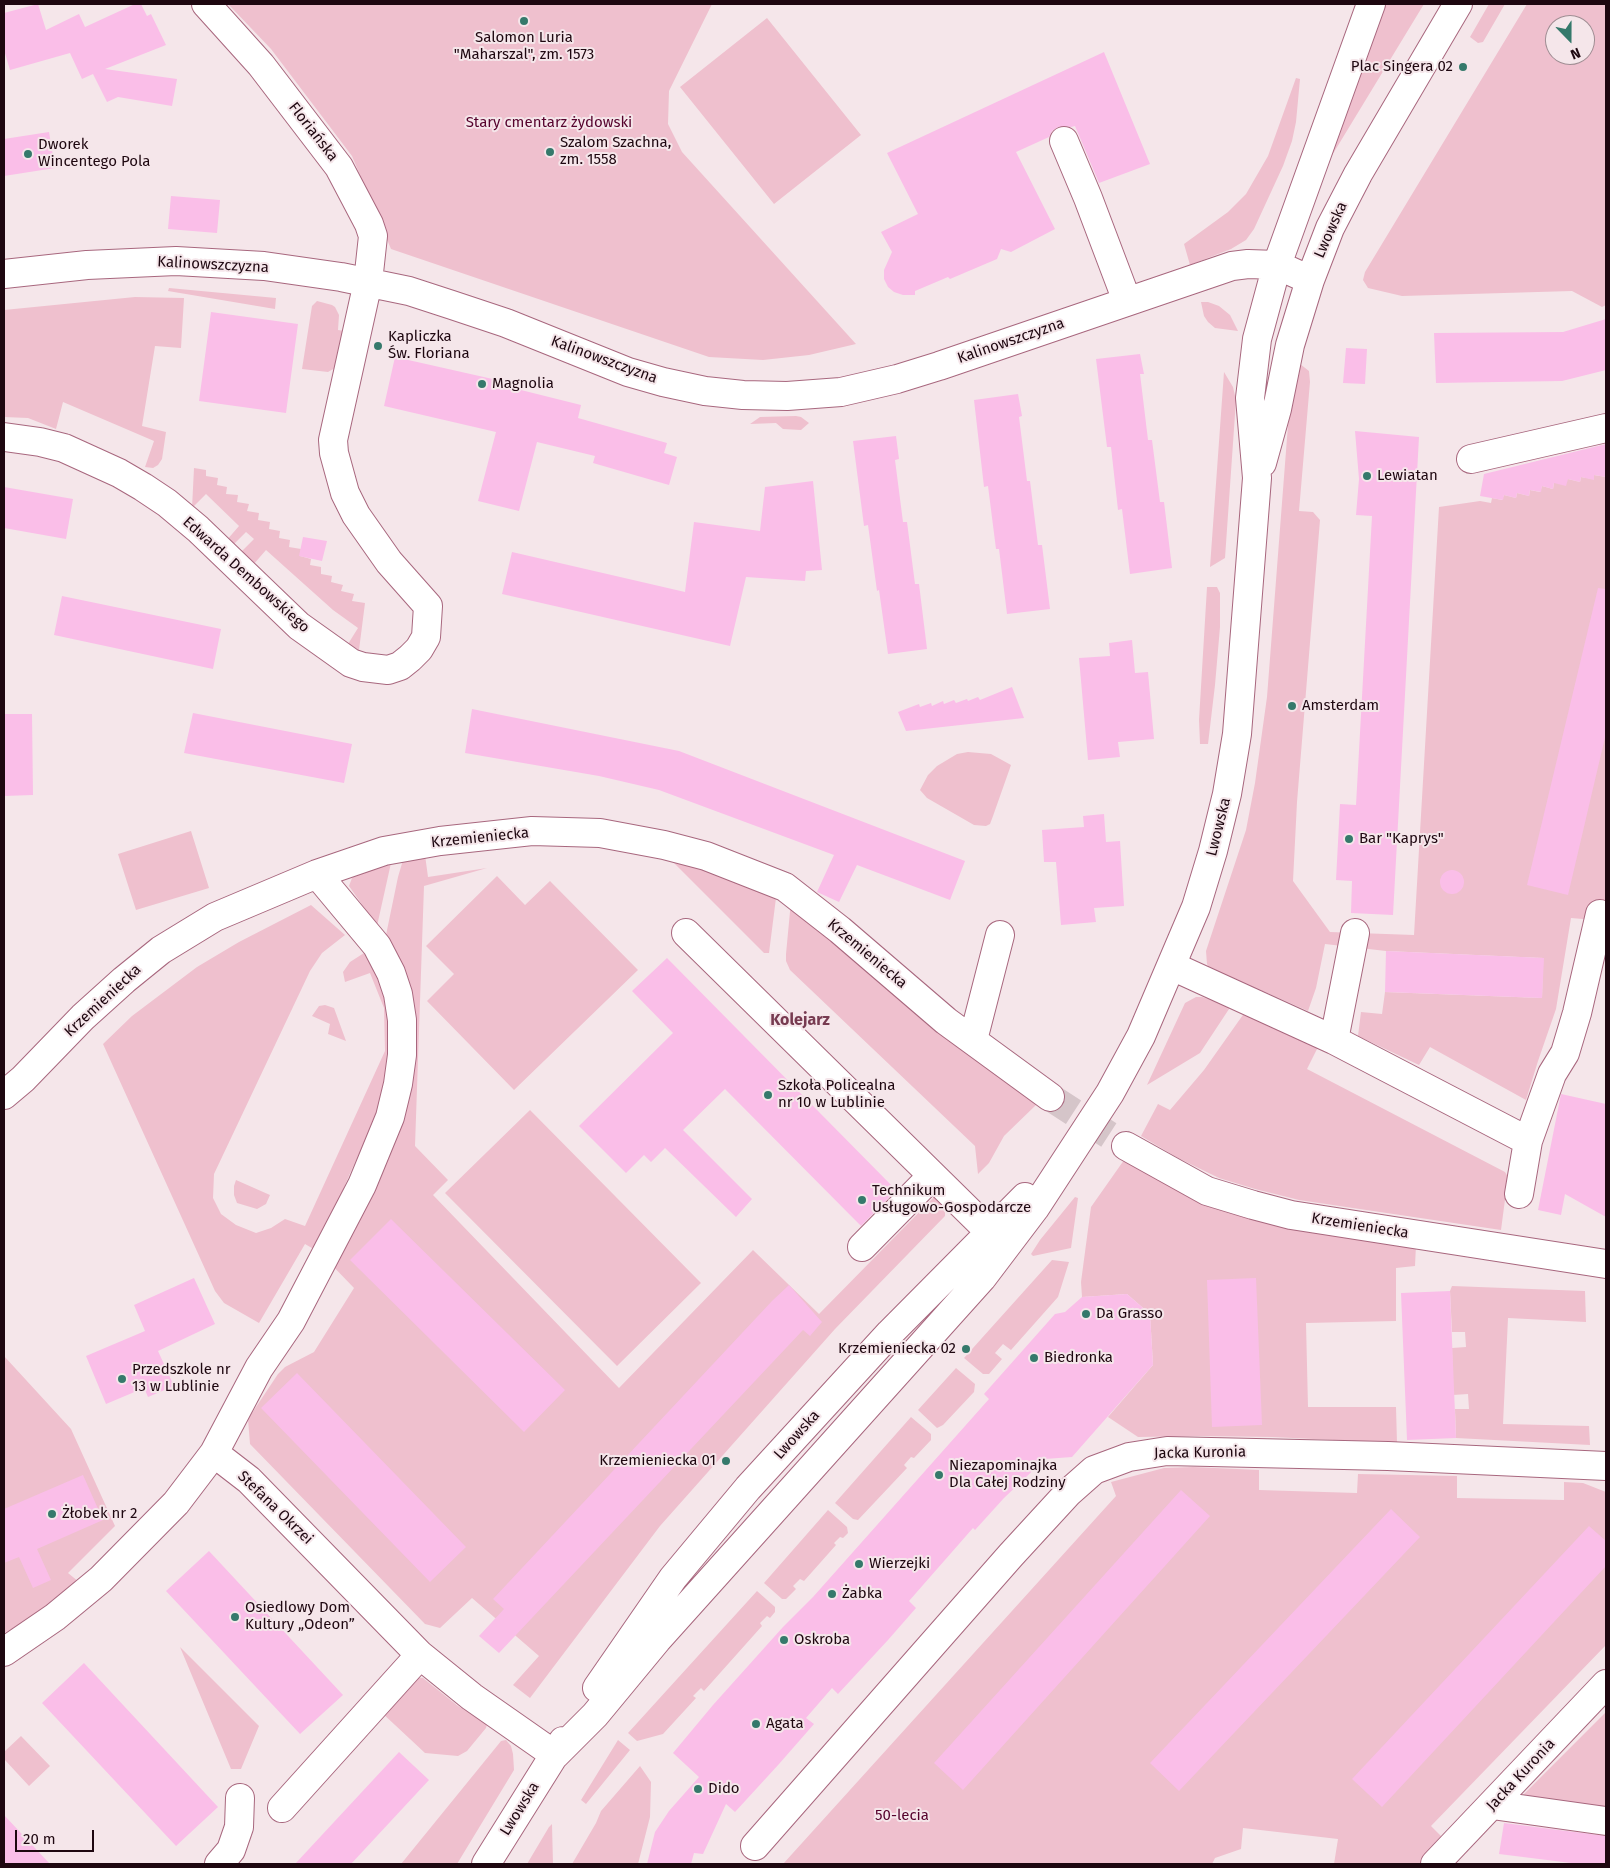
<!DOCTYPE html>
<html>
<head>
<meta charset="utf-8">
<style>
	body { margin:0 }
	#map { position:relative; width:1610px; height:1868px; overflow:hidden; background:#f5e6ea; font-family:"Fira Sans",sans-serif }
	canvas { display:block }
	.frame { position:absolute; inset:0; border:5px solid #1e0710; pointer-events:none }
	.north { position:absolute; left:1545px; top:15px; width:50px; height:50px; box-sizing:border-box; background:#f5e6ea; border:1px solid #9f8d93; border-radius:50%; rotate:158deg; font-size:14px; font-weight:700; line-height:20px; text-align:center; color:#1e0710 }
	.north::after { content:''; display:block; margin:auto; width:18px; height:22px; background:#35796b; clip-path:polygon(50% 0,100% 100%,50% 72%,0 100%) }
	.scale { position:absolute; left:15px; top:1830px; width:79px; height:22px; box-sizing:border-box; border:2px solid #1e0710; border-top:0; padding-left:6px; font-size:15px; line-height:18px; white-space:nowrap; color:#1e0710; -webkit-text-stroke:4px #f5e6ea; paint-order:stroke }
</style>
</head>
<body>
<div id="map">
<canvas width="1610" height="1868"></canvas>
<div class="frame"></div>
<div class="north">N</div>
<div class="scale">20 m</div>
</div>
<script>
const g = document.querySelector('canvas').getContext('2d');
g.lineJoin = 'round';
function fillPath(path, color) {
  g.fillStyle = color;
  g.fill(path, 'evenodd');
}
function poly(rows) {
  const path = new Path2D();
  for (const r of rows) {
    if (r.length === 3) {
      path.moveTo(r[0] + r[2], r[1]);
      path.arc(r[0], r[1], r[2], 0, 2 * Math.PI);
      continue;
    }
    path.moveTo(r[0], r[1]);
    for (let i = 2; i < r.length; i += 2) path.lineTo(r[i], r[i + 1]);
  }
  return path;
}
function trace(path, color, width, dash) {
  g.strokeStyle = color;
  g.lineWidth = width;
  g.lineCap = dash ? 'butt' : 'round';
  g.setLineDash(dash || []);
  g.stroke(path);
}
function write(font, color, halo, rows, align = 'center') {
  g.font = font + ' "Fira Sans",sans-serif';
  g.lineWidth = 4;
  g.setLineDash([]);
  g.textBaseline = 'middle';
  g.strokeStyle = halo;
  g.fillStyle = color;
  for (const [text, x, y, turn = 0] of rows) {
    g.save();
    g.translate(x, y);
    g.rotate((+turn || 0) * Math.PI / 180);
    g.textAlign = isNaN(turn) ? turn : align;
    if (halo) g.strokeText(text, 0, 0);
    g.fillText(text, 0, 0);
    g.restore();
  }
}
fillPath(poly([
	[228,4,712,4,669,91,668,124,682,152,856,344,809,355,763,360,709,357,391,249,352,156,271,49],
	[1385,4,1424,4,1331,157],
	[1489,4,1505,4,1483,42,1478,43,1470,37],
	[1527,4,1606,4,1606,305,1602,307,1572,291,1402,296,1368,288,1363,280,1365,272],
	[1555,25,1585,25,1585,55,1555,55],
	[767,18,861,135,774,204,680,87],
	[1296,78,1300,79,1296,122,1292,141,1283,166,1254,229,1246,240,1231,249,1190,265,1184,244,1228,212,1246,194,1268,156],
	[169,288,276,298,275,309,168,291],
	[135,297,184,298,181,348,155,346,142,426,166,432,162,459,158,465,153,468,145,467,154,441,63,402,56,429,28,418,4,417,4,310],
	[317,301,332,305,335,307,339,315,338,330,345,331,335,368,328,372,302,369,312,306],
	[1201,302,1208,302,1219,306,1230,315,1238,331,1215,328,1208,322,1204,316],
	[1300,364,1309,371,1310,382,1299,511,1313,512,1320,520,1297,802,1293,881,1330,932,1414,935,1439,507,1480,501,1491,503,1492,498,1502,500,1504,495,1516,498,1517,493,1529,496,1530,490,1540,492,1542,486,1553,489,1554,483,1568,479,1580,482,1581,477,1593,479,1594,475,1606,477,1606,921,1571,918,1556,1009,1538,1061,1526,1100,1430,1047,1419,1065,1358,1036,1361,1012,1382,1014,1385,992,1542,998,1543,958,1386,951,1325,944,1316,988,1308,1011,1265,992,1241,986,1210,970,1207,964,1206,951,1246,830,1255,783,1267,697,1288,425],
	[1224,372,1233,387,1236,400,1225,558,1210,567],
	[796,416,801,417,809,423,801,430,783,429,776,423,750,424,760,417],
	[194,468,206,470,206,476,218,478,217,485,227,487,226,494,238,495,237,502,249,504,247,511,259,513,258,520,270,522,269,529,280,531,279,538,290,540,289,547,301,549,300,556,311,559,310,565,321,567,321,574,332,576,331,582,343,585,341,591,354,594,352,601,365,603,359,650,348,644,358,628,333,610,266,550,253,565,240,553,254,539,246,532,232,546,226,541,239,526,206,494,192,508],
	[1207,587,1217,587,1220,593,1220,627,1215,685,1208,744,1200,744,1199,720],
	[968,752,991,754,1011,765,993,816,990,824,986,826,974,825,927,798,920,790,928,775,937,766,957,754],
	[191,831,209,888,136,910,118,854],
	[661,850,777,890,769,953,764,953],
	[425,855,428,877,487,868,424,886,415,1146,448,1180,433,1195,619,1388,753,1250,819,1314,934,1197,944,1206,945,1211,945,1216,835,1329,660,1526,530,1698,513,1685,539,1656,472,1598,440,1628,425,1624,250,1444,248,1419,278,1374,285,1367,314,1352,354,1288,326,1259,373,1196,379,1172,399,958,386,935,398,877,403,860],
	[391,863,377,926,349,886,352,878,357,874],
	[497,876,525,905,550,881,638,970,514,1090,427,1001,454,974,426,946],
	[791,901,1037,1104,1004,1136,989,1163,978,1174,975,1146,790,970,786,961,786,954],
	[311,905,345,935,322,953,310,971,214,1174,213,1198,221,1214,236,1225,256,1233,271,1228,285,1219,305,1226,385,1051,384,1008,370,973,345,982,343,972,350,962,364,953,377,972,386,999,390,1022,389,1069,376,1118,351,1171,317,1251,305,1244,259,1323,224,1303,215,1291,103,1044,132,1016,197,967,239,942],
	[1196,997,1202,997,1231,1006,1200,1053,1147,1085,1185,1003],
	[325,1005,334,1008,346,1041,328,1034,330,1024,312,1016,319,1006],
	[1245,1012,1318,1047,1307,1069,1505,1172,1508,1177,1501,1230,1299,1200,1255,1189,1219,1178,1178,1158,1141,1136,1158,1104,1170,1110,1204,1070],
	[530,1110,701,1283,617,1366,445,1193],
	[1129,1153,1416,1245,1415,1266,1396,1268,1396,1321,1306,1323,1308,1407,1396,1407,1397,1443,1272,1437,1203,1436,1138,1437,1108,1417,1153,1365,1150,1314,1127,1294,1082,1297,1081,1282,1091,1207],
	[236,1180,270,1195,266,1204,257,1209,237,1203,234,1195,234,1186],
	[1075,1197,1078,1198,1071,1248,1033,1256,1031,1254,1040,1240],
	[1052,1260,1069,1262,1058,1297,1011,1350,1003,1344,995,1353,1002,1359,989,1374,983,1374,964,1358],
	[1452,1286,1585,1291,1586,1322,1508,1318,1503,1424,1589,1426,1590,1445,1456,1438,1455,1409,1469,1409,1468,1394,1453,1395,1452,1348,1466,1347,1465,1332,1452,1332,1450,1291],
	[4,1356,71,1429,115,1526,68,1573,79,1582,44,1611,4,1633],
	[956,1368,975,1384,974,1392,943,1425,937,1428,918,1410],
	[911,1417,931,1434,931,1440,914,1458,911,1457,904,1465,907,1468,858,1520,853,1519,835,1503],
	[1193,1467,1259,1470,1259,1490,1357,1493,1358,1474,1457,1476,1457,1498,1564,1500,1564,1482,1583,1483,1606,1492,1606,1645,1431,1826,1444,1839,1420,1864,1334,1864,1338,1839,1243,1828,1241,1849,1215,1858,1212,1864,783,1864,1116,1496,1111,1482,1164,1468],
	[828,1510,847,1527,848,1533,843,1538,840,1537,834,1543,836,1545,804,1581,800,1579,793,1586,796,1589,786,1599,782,1599,764,1583],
	[757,1591,775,1607,775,1612,770,1618,767,1616,760,1623,762,1626,704,1691,701,1688,693,1696,696,1698,663,1734,637,1741,628,1733],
	[180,1647,259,1726,241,1769,231,1769],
	[414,1677,423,1678,458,1706,487,1724,486,1728,467,1751,458,1756,425,1753,380,1711],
	[1606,1712,1606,1810,1520,1798],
	[21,1736,50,1766,29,1786,4,1759,4,1752],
	[506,1740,511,1746,513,1754,514,1770,457,1864,401,1864,497,1746,501,1741],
	[618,1740,630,1750,586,1804,581,1800],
	[640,1766,651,1782,650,1817,638,1864,572,1864,596,1823,601,1811],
	[552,1824,553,1864,527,1864,549,1827]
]), '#efc0ce');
fillPath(poly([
	[38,4,46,30,79,14,85,27,135,4,141,4,147,16,151,14,166,45,105,69,177,79,172,106,118,97,107,102,93,74,82,79,70,53,10,70,4,50,4,13],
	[1104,52,1150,164,1099,183,1075,126,1071,127,1065,126,1058,127,1052,131,1049,137,1016,152,1055,229,1011,252,1001,249,997,259,950,279,948,277,915,291,915,295,903,295,894,292,888,287,884,279,884,270,892,252,881,232,918,214,887,153],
	[49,132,55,168,4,176,4,139],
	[171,196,220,200,217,233,168,229],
	[211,312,298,324,286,413,199,401],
	[1606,319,1606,370,1562,381,1436,383,1434,333,1563,332],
	[1346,348,1367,349,1365,384,1343,383],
	[1140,354,1144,374,1140,374,1148,440,1152,440,1160,502,1164,502,1172,568,1130,574,1122,509,1118,510,1111,447,1107,447,1096,359],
	[395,357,497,380,497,384,581,405,578,418,667,443,664,453,677,457,669,485,593,463,595,456,537,442,519,511,478,501,496,432,384,406],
	[1018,394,1022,416,1019,417,1027,481,1030,481,1038,545,1042,545,1050,609,1007,614,999,549,996,549,988,486,984,487,974,400],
	[1355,431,1419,437,1393,915,1351,913,1352,881,1336,880,1340,804,1356,805,1372,516,1356,515,1359,479],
	[896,436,899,459,895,460,903,522,907,522,915,584,919,584,927,649,888,654,879,590,877,591,868,525,864,526,853,441],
	[1606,444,1606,477,1594,475,1594,480,1581,477,1580,482,1568,479,1566,486,1554,483,1553,489,1542,486,1541,492,1530,490,1529,496,1517,493,1516,498,1504,495,1503,500,1480,496,1484,474],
	[813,481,822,570,806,571,805,581,746,577,730,646,502,594,512,552,685,592,694,522,760,531,765,487],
	[4,487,73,499,66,539,4,528],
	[303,537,327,541,322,561,299,556],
	[1598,588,1606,589,1606,733,1568,895,1527,885],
	[62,596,221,629,213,669,54,635],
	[1132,640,1135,673,1148,672,1154,739,1118,742,1120,757,1088,760,1079,658,1110,656,1109,643],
	[1012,687,1024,718,906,731,898,712,919,704,920,707,931,703,932,706,943,701,944,704,954,700,956,703,967,699,968,701,978,697,980,700],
	[472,709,679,751,965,861,950,900,857,865,839,902,817,892,834,855,659,790,599,776,465,753],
	[193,713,352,744,344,783,184,753],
	[4,714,32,714,33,795,4,796],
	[1104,814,1106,842,1120,841,1124,906,1094,908,1096,922,1061,925,1056,862,1044,862,1042,830,1084,827,1083,816],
	[1452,882,12],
	[1386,951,1544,958,1542,998,1385,992],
	[667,958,896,1190,861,1226,725,1089,683,1130,752,1199,736,1217,665,1148,651,1162,644,1155,626,1173,579,1126,673,1033,632,991],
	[1561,1094,1606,1104,1606,1217,1565,1194,1561,1215,1538,1210],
	[391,1219,565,1390,524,1432,350,1260],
	[194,1278,215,1324,158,1351,174,1386,148,1397,144,1388,106,1404,86,1356,145,1331,134,1305],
	[1256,1278,1262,1425,1212,1427,1207,1280],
	[789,1285,822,1322,810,1336,803,1330,499,1653,479,1636,504,1609,493,1599,772,1301],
	[1450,1291,1456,1438,1407,1440,1401,1293],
	[1127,1294,1150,1314,1153,1365,1072,1457,1045,1459,1004,1498,975,1530,973,1528,909,1601,916,1608,888,1640,838,1694,832,1688,806,1718,814,1724,779,1764,735,1812,726,1804,703,1854,694,1853,691,1864,647,1864,655,1832,669,1811,699,1777,673,1753,713,1705,783,1627,813,1597,989,1399,984,1394,1055,1314,1065,1312,1082,1297],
	[297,1373,466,1547,430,1582,261,1408],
	[83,1475,103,1520,37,1549,51,1580,33,1588,19,1557,4,1563,4,1509],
	[1181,1490,1210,1516,963,1790,934,1763],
	[1391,1509,1420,1537,1179,1791,1150,1763],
	[1589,1526,1606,1541,1606,1566,1382,1807,1352,1779],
	[209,1551,343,1695,300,1734,166,1591],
	[84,1663,218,1807,176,1846,42,1703],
	[399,1752,429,1780,351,1864,295,1864],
	[4,1815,50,1864,4,1864],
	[1504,1823,1606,1836,1606,1864,1579,1864,1499,1854]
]), '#fabee8');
trace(poly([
	[1050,1097,1126,1146]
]), '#d5c5c9', 28, [28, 14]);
const minor = poly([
	[1064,141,1088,198,1127,301],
	[4,274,87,265,176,261,264,266,341,277,409,291,452,305,506,323,628,372,663,382,705,391,743,395,787,396,841,392,897,379,939,366,1232,266,1248,264,1277,265,1310,280],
	[4,437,40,442,64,448,119,473,143,487,167,503,198,529,299,626,351,663,363,667,388,670,400,666,410,658,419,649,426,637,428,606,389,562,356,515,345,493,334,453,333,440,368,282,373,236,369,224,339,167,261,65,206,4],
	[1471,459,1606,428],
	[1262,463,1277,409,1290,345,1310,280,1330,228,1358,174,1458,4],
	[686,933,990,1232],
	[1172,966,1334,1040,1528,1141],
	[973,1040,1000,935],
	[1334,1040,1355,933],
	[4,1095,23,1079,83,1017,124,980,161,950,215,917,317,874,384,851,440,841,532,831,600,833,664,845,706,856,785,887,840,930,946,1021,1050,1097],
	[1126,1146,1207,1191,1253,1205,1291,1215,1606,1264],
	[1519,1194,1528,1141,1552,1074,1565,1053,1577,1013,1600,914],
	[862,1247,932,1176],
	[214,1453,259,1368,291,1321,362,1185,390,1117,398,1084,402,1055,402,1020,398,994,391,973,377,946,317,874],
	[4,1652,55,1617,101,1579,176,1503,214,1453,249,1480,420,1655,472,1697,555,1755],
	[597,1688,673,1578,748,1488,890,1333,1025,1197],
	[555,1755,595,1715,657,1640,982,1278,1035,1208,1110,1093,1141,1036,1196,907,1213,851,1227,794,1237,734,1257,478,1250,398,1257,339,1277,265,1371,4],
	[1492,1805,1606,1821],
	[282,1808,420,1655],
	[755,1846,1011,1555,1068,1493,1094,1470,1129,1457,1167,1451,1388,1456,1606,1466],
	[219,1864,231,1850,239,1827,240,1798],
	[486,1864,563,1741],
	[1435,1864,1606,1684]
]);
trace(minor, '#a8677e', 30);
trace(minor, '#fff', 28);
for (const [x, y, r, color] of [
	[524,21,5,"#35796b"],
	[1463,67,5,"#35796b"],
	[550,152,5,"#35796b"],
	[28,154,5,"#35796b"],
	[378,346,5,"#35796b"],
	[482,384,5,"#35796b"],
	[1367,476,5,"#35796b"],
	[1292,706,5,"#35796b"],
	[1349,839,5,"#35796b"],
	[768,1095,5,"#35796b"],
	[862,1200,5,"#35796b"],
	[1086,1314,5,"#35796b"],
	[966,1349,5,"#35796b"],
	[1034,1358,5,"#35796b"],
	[122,1379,5,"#35796b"],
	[726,1461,5,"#35796b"],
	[939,1475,5,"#35796b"],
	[52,1514,5,"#35796b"],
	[859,1564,5,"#35796b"],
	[832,1594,5,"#35796b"],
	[235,1617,5,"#35796b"],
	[784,1640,5,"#35796b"],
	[756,1724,5,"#35796b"],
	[698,1789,5,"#35796b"]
]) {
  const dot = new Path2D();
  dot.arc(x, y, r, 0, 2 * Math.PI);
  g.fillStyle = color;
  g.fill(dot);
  trace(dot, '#f5e6ea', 2);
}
write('15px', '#1e0710', '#f5e6ea', [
	["Salomon Luria",524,38,"center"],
	["\"Maharszal\", zm. 1573",524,55,"center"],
	["Plac Singera 02",1453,67,"right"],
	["Szalom Szachna,",560,143],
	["zm. 1558",560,160],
	["Dworek",38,145],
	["Wincentego Pola",38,162],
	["Kapliczka",388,337],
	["Św. Floriana",388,354],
	["Magnolia",492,384],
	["Lewiatan",1377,476],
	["Amsterdam",1302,706],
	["Bar \"Kaprys\"",1359,839],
	["Szkoła Policealna",778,1086],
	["nr 10 w Lublinie",778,1103],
	["Technikum",872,1191],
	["Usługowo-Gospodarcze",872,1208],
	["Da Grasso",1096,1314],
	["Krzemieniecka 02",956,1349,"right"],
	["Biedronka",1044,1358],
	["Przedszkole nr",132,1370],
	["13 w Lublinie",132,1387],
	["Krzemieniecka 01",716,1461,"right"],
	["Niezapominajka",949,1466],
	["Dla Całej Rodziny",949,1483],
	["Żłobek nr 2",62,1514],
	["Wierzejki",869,1564],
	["Żabka",842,1594],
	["Osiedlowy Dom",245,1608],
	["Kultury „Odeon”",245,1625],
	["Oskroba",794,1640],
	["Agata",766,1724],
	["Dido",708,1789]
], 'left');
write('15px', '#56032d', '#f5e6ea', [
	["Stary cmentarz żydowski",549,123],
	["50-lecia",902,1816]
]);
write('15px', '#1e0710', '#f5e6ea', [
	["Floriańska",313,132,52],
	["Lwowska",1331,230,-66],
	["Kalinowszczyzna",213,265,3],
	["Kalinowszczyzna",1011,341,-19],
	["Kalinowszczyzna",604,360,20],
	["Edwarda Dembowskiego",246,575,42],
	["Lwowska",1219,827,-76],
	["Krzemieniecka",480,838,-6],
	["Krzemieniecka",867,954,40],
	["Krzemieniecka",103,1001,-43],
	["Krzemieniecka",1360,1226,9],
	["Lwowska",797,1435,-48],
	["Jacka Kuronia",1200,1453,-1],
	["Stefana Okrzei",275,1508,44],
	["Jacka Kuronia",1521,1775,-47],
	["Lwowska",520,1809,-58]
]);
write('bold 16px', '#773b51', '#f5e6ea', [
	["Kolejarz",800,1021]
]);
</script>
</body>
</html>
